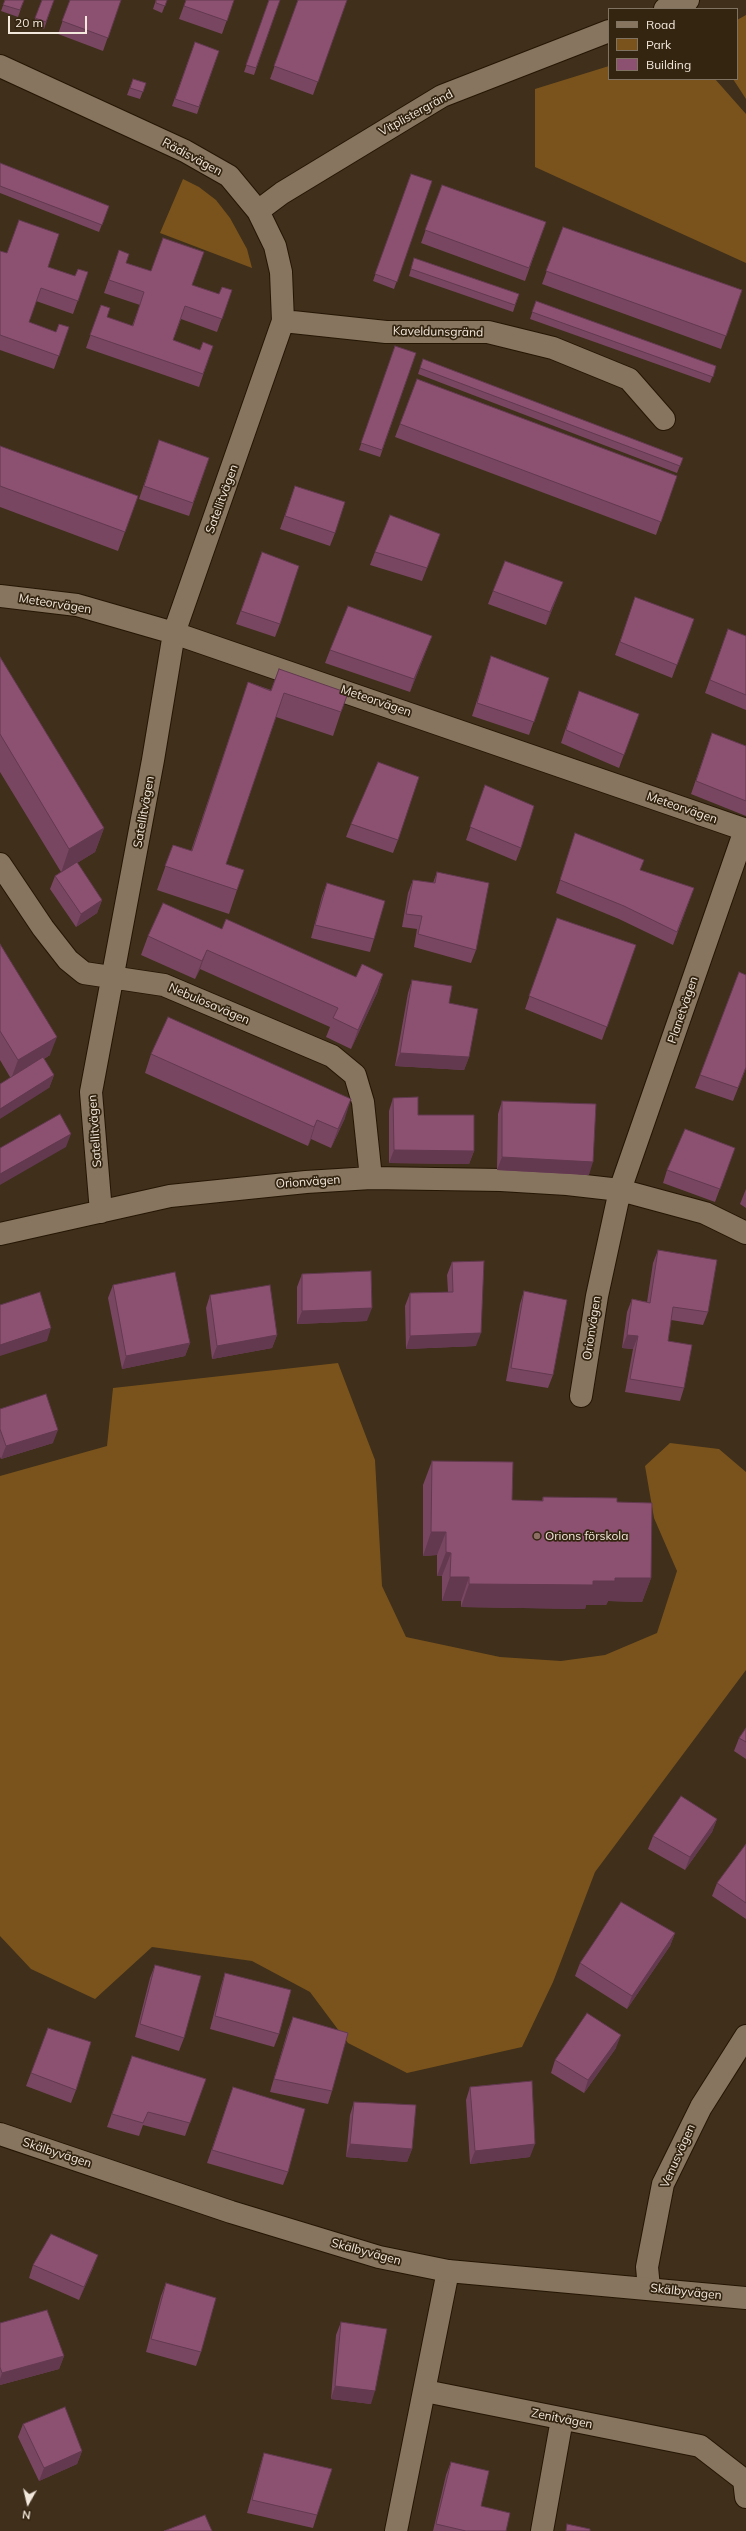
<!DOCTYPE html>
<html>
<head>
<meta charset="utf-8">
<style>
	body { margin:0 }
	#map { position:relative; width:746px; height:2531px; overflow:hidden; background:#3f2f1b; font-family:Mulish,sans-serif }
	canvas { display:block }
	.legend { position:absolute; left:608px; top:8px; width:130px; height:72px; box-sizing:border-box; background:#342511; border:1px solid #807362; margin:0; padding:5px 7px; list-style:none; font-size:12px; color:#f3e8dc }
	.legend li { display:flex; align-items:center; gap:8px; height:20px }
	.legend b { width:20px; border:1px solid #807362 }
	.north { position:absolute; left:8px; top:2483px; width:40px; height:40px; -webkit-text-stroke:3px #342511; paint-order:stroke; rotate:188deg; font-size:11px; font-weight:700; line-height:16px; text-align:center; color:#f3e8dc }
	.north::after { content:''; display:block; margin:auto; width:14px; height:18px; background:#f3e8dc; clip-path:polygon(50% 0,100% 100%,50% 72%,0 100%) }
	.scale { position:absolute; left:8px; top:16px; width:79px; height:18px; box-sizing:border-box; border:2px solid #f3e8dc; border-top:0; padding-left:5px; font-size:12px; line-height:14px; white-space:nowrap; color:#f3e8dc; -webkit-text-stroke:3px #342511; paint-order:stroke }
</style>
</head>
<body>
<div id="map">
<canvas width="746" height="2531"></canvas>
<ul class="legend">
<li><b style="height:5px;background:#87755f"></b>Road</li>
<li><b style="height:11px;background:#7a531c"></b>Park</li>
<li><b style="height:11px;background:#8c5171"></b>Building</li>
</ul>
<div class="north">N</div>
<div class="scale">20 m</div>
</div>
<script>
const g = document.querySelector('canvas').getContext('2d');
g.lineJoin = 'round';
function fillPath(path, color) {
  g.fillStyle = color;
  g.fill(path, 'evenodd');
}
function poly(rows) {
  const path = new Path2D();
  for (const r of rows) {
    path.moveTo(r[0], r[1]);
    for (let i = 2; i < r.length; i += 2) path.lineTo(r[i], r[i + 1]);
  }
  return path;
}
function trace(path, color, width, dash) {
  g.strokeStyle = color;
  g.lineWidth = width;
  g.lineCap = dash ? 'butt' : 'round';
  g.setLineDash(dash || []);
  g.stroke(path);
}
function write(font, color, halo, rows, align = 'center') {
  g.font = font + ' Mulish,sans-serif';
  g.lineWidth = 3.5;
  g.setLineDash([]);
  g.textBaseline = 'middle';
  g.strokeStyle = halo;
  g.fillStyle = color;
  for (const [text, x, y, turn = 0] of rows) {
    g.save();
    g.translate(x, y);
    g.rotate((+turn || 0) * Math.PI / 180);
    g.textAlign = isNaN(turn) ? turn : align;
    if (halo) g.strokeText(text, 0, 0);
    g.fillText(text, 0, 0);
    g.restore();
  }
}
fillPath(poly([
	[746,15,746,99,733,79,737,79,737,20],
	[609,66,609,79,715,79,746,114,746,263,535,167,535,89],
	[183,179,199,187,216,200,230,218,247,249,252,268,160,233],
	[338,1363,375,1460,382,1586,406,1637,500,1657,561,1661,605,1655,657,1633,677,1571,654,1518,645,1466,670,1443,719,1449,746,1472,746,1670,595,1872,553,1982,522,2047,407,2073,348,2043,310,1992,252,1961,152,1947,95,1999,31,1969,0,1936,0,1476,107,1446,113,1388]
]), '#7a531c');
const street = poly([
	[665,9,688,0],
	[0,66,185,151,229,176,258,211,275,246,281,272,283,321,174,633,153,760,91,1092,101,1212],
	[258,211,282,193,442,96,609,31],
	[283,321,386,332,488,332,553,348,629,379,664,419],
	[0,596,77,605,174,633,746,830],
	[0,864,43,928,68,960,84,973,164,985,332,1056,355,1075,363,1102,371,1178],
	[0,1234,170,1196,306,1182,371,1178,501,1180,567,1184,620,1190,705,1213,746,1233],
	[581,1396,597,1296,620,1190,745,830],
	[649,2288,647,2267,663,2184,701,2107,746,2036],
	[425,2391,700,2446,744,2480,746,2497],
	[396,2531,448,2271],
	[542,2531,562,2419]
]);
const secondary = poly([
	[0,2134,231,2212,379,2257,448,2271,746,2298]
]);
trace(street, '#251604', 24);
trace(secondary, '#251604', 24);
trace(street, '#87755f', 22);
trace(secondary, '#87755f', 22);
fillPath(poly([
	[5,0,24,0,18,17,1,11],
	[42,0,54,0,44,29,33,24],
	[70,0,121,0,103,51,58,34],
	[156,0,167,0,162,13,153,9],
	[186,0,234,0,222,34,179,19],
	[269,0,280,0,254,75,244,72],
	[298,0,347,0,313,95,270,79],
	[195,42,219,51,197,114,172,106],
	[133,79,146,83,140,99,127,95],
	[0,163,109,206,99,232,0,193],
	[411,174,432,181,394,289,373,281],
	[442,185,546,222,525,281,421,243],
	[563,227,742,290,721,349,542,284],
	[119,250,126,263,219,294,232,290,217,332,181,319,173,340,200,350,213,346,199,387,86,348,101,305,107,317,132,326,140,305,104,293],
	[0,251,75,276,88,272,73,314,36,301,29,322,56,332,69,327,54,369,0,350],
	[414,258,519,294,513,312,409,276],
	[536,301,716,366,710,383,530,319],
	[395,346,416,353,380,457,359,450],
	[423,359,683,458,677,473,418,374],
	[417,379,677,476,656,535,395,437],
	[159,440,209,458,189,516,139,499],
	[0,446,138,496,118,551,0,507],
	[295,486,335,533,330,546,280,529],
	[440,534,422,581,370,565,375,552],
	[262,552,280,624,275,637,236,624],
	[563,582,546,625,488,604,493,591],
	[631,610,694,619,672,678,615,655],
	[728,629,746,636,746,710,705,693],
	[432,636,410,692,325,663,330,650],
	[491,656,549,678,529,735,472,716,487,669],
	[0,657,104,828,95,852,77,863,102,900,97,913,76,927,50,889,55,876,61,872,0,772],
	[279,669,341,712,333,736,276,717,226,864,237,890,229,914,157,890,173,845,191,851,240,706,248,682,271,690],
	[574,704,639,714,619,768,561,743],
	[712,733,746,746,746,816,691,794],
	[485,785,521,848,516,861,466,840],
	[351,824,398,840,393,853,346,837],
	[575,833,640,870,694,888,673,945,619,919,556,893],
	[437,872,476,950,471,963,414,947,417,929,402,927,408,893,413,880,433,883],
	[327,883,374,939,370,952,311,938,322,896],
	[557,918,636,945,602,1040,525,1009],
	[222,929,356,977,383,974,377,993,351,1049,326,1037,330,1027,200,969,195,979,141,955,148,936],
	[0,944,50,1055,44,1059,54,1075,49,1088,10,1077,0,1060],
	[739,972,746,975,746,1068,733,1101,695,1088],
	[412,980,449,1003,469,1057,464,1070,395,1066,408,993],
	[151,1054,345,1118,331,1148,311,1139,308,1146,145,1073],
	[393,1098,474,1151,469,1164,389,1163,389,1111],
	[502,1101,589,1175,497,1170,498,1114],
	[735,1148,715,1202,663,1183,667,1170],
	[746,1189,746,1208,740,1204],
	[658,1250,708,1312,703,1325,671,1320,668,1341,684,1388,680,1401,625,1392,633,1349,622,1348,627,1312,632,1299,647,1302,653,1263],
	[452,1262,476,1346,406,1349,405,1306,410,1293,448,1292,447,1275],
	[302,1274,367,1321,297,1324,297,1287],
	[113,1285,190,1343,185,1356,122,1369,108,1298],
	[524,1291,553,1375,548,1388,506,1381,520,1304],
	[210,1295,277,1335,272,1348,212,1359,206,1308],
	[0,1409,53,1443,1,1459,0,1457],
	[432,1461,512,1500,542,1501,543,1497,617,1502,651,1578,642,1602,608,1601,606,1605,586,1605,585,1609,461,1607,461,1601,442,1601,442,1576,437,1576,437,1555,423,1556,423,1485],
	[746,1728,746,1759,734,1751,739,1738],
	[717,1819,712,1832,685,1870,648,1849,653,1836],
	[746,1844,746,1919,712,1896,717,1883],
	[675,1933,670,1946,627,2009,575,1976,580,1963],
	[155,1965,184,2038,179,2051,135,2037,150,1978],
	[225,1973,279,2034,274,2047,210,2029,221,1986],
	[293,2017,332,2091,328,2104,270,2092,288,2030],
	[48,2028,76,2090,71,2103,26,2086],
	[616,2048,584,2093,551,2073,555,2060],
	[132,2056,206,2079,185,2136,143,2125,139,2136,107,2127],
	[233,2087,288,2172,283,2185,207,2163],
	[470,2087,530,2157,470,2164,466,2100],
	[354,2102,412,2149,407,2162,346,2157,350,2115],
	[33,2265,93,2268,79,2300,29,2278],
	[166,2283,201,2352,196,2366,146,2352,161,2296],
	[341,2322,371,2404,331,2399,336,2335],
	[0,2323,64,2356,59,2369,0,2385],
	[23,2424,82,2451,77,2464,39,2481,18,2437],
	[264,2453,317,2515,313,2528,247,2513,260,2466],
	[451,2462,481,2506,506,2531,433,2531,446,2475]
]), '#784661');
fillPath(poly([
	[563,582,558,595,546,625,550,612],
	[694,619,690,632,672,678,677,665],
	[432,636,427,649,410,692,414,679],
	[104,828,95,852,61,873,69,849],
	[102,900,97,913,76,927,81,914],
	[207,950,200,969,195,979,202,961],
	[383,974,377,993,351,1049,358,1030],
	[57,1037,50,1055,11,1079,18,1060],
	[400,1053,469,1057,464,1070,395,1066],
	[54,1075,49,1088,0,1119,0,1109],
	[351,1099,345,1118,331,1148,338,1129],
	[317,1120,311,1139,308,1146,314,1127],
	[71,1134,66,1147,0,1185,0,1174],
	[394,1150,474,1151,469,1164,389,1163],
	[502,1157,593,1162,589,1175,497,1170],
	[372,1308,367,1321,297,1324,302,1311],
	[51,1328,47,1341,0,1356,0,1345],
	[481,1333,476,1346,406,1349,410,1336],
	[277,1335,272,1348,212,1359,217,1346],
	[627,1335,638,1336,633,1349,622,1348],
	[190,1343,185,1356,122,1369,126,1356],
	[58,1430,53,1443,1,1459,6,1446],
	[431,1532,446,1532,437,1555,423,1556],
	[446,1552,451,1553,442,1576,437,1576],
	[450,1577,469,1577,461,1601,442,1601],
	[615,1578,651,1578,642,1602,608,1601,606,1605,586,1605,585,1609,461,1607,469,1584,593,1581],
	[717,1819,712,1832,685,1870,690,1857],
	[675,1933,670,1946,627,2009,632,1996],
	[621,2035,616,2048,584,2093,588,2080],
	[350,2144,412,2149,407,2162,346,2157],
	[535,2144,530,2157,470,2164,475,2151],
	[98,2255,93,2268,79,2300,84,2287],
	[64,2356,59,2369,0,2385,0,2379,2,2373],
	[335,2386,375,2391,371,2404,331,2399],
	[82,2451,77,2464,39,2481,44,2468]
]), '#62394f');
const building = poly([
	[5,0,24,0,20,10,3,5,5,0],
	[42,0,54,0,46,22,35,18,42,0],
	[70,0,121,0,108,38,62,21,70,0],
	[156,0,167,0,165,6,156,3,156,0],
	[186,0,234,0,227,21,184,6,186,0],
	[269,0,280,0,256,68,246,65,269,0],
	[298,0,347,0,318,82,274,66,298,0],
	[195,42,219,51,199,107,175,99,195,42],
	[133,79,146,83,143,92,130,88,133,79],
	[0,163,109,206,102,225,0,186,0,163],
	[411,174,432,181,397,282,375,274,411,174],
	[442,185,546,222,529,268,425,230,442,185],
	[19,220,59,234,48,267,75,276,78,269,88,272,78,301,41,288,29,322,56,332,59,324,69,327,59,356,0,335,0,251,7,253,19,220],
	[563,227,742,290,726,336,546,271,563,227],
	[163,238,204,252,192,285,219,294,222,287,232,290,222,319,185,306,173,340,200,350,203,342,213,346,203,374,90,335,101,305,110,308,107,317,133,326,144,292,109,280,119,250,129,254,126,263,151,271,163,238],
	[414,258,519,294,515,305,411,269,414,258],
	[536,301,716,366,713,377,532,312,536,301],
	[395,346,416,353,382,450,361,443,395,346],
	[423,359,683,458,680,466,420,368,423,359],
	[417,379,677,476,661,522,400,424,417,379],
	[159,440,209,458,193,503,144,486,159,440],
	[0,446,138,496,125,532,0,486,0,446],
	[295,486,345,502,335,533,285,516,295,486],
	[390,515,440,534,427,568,375,552,390,515],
	[262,552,299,566,280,624,241,611,262,552],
	[505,561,563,582,550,612,493,591,505,561],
	[635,597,694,619,677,665,620,642,635,597],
	[348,606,432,636,414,679,330,650,348,606],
	[728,629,746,636,746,695,710,680,728,629],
	[491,656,549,678,534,722,477,703,491,656],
	[0,657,104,828,69,849,0,734,0,657],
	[279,669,348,693,341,712,284,693,226,864,244,870,237,890,165,866,173,845,192,851,248,682,271,691,279,669],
	[579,691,639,714,624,755,566,730,579,691],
	[712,733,746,746,746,801,696,781,712,733],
	[378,762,419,777,398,840,351,824,378,762],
	[485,785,534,806,521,848,470,827,485,785],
	[575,833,644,860,640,870,694,888,677,932,624,906,560,880,575,833],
	[77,862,102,900,81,914,55,876,77,862],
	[437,872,489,883,476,950,418,934,422,916,406,914,413,880,435,883,437,872],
	[327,883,385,901,374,939,315,925,327,883],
	[163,903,222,929,226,919,356,977,362,964,383,974,358,1030,333,1018,338,1008,207,950,202,961,148,936,163,903],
	[557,918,636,945,607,1027,529,996,557,918],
	[0,944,57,1037,18,1060,0,1031,0,944],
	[739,972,746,975,746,1067,738,1088,700,1075,739,972],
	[412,980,452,986,449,1003,478,1009,469,1057,400,1053,412,980],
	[168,1017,351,1099,338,1129,317,1120,314,1127,151,1054,168,1017],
	[43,1057,54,1075,0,1109,0,1084,43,1057],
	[418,1097,418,1115,474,1115,474,1151,394,1150,393,1098,418,1097],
	[502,1101,596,1104,593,1162,502,1157,502,1101],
	[60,1114,71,1134,0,1174,0,1148,60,1114],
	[685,1129,735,1148,720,1189,667,1170,685,1129],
	[658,1250,717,1260,708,1312,673,1307,668,1341,692,1345,684,1388,630,1379,638,1336,627,1335,632,1299,650,1303,658,1250],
	[484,1261,481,1333,410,1336,410,1293,453,1292,452,1262,484,1261],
	[371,1271,372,1308,302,1311,302,1274,371,1271],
	[175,1272,190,1343,126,1356,113,1285,175,1272],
	[270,1285,277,1335,217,1346,210,1295,270,1285],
	[524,1291,567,1300,553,1375,511,1368,524,1291],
	[40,1292,51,1328,0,1345,0,1305,40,1292],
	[46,1394,58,1430,6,1446,0,1429,0,1409,46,1394],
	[432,1461,513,1462,512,1500,543,1501,543,1497,617,1498,617,1502,652,1503,651,1578,615,1578,615,1581,593,1581,593,1585,469,1584,469,1577,450,1577,451,1553,446,1552,446,1532,431,1532,432,1461],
	[746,1728,746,1742,739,1738,746,1728],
	[681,1796,717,1819,690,1857,653,1836,681,1796],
	[746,1844,746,1903,717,1883,746,1844],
	[621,1902,675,1933,632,1996,580,1963,621,1902],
	[155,1965,201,1976,184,2038,140,2024,155,1965],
	[225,1973,291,1990,279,2034,215,2016,225,1973],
	[587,2013,621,2035,588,2080,555,2060,587,2013],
	[293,2017,348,2033,332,2091,274,2079,293,2017],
	[48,2028,91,2042,76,2090,31,2073,48,2028],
	[132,2056,206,2079,190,2123,148,2112,143,2123,112,2114,132,2056],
	[532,2081,535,2144,475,2151,470,2087,532,2081],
	[233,2087,305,2109,288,2172,212,2150,233,2087],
	[354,2102,416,2105,412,2149,350,2144,354,2102],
	[51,2234,98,2255,84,2287,33,2265,51,2234],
	[166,2283,216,2298,201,2352,151,2339,166,2283],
	[47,2310,64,2356,2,2373,0,2367,0,2323,47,2310],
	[341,2322,387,2329,375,2391,335,2386,341,2322],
	[65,2407,82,2451,44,2468,23,2424,65,2407],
	[264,2453,332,2469,317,2515,252,2500,264,2453],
	[451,2462,489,2471,481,2506,510,2513,506,2531,466,2531,436,2524,451,2462],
	[205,2515,212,2531,164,2531,205,2515],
	[567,2524,590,2529,590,2531,566,2531,567,2524]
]);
fillPath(building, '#8c5171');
trace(building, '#62394f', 1);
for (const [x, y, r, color] of [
	[537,1536,4,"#8d6e63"]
]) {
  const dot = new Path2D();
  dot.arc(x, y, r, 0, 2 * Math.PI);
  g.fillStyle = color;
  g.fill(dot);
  trace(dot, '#342511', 1.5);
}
write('12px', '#f3e8dc', '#342511', [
	["Vitplistergränd",416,113,-29],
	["Rädisvägen",192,157,28],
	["Kaveldunsgränd",438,332,1],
	["Satellitvägen",222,499,-70],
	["Meteorvägen",55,604,9],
	["Meteorvägen",376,701,19],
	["Meteorvägen",682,808,19],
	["Satellitvägen",144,812,-80],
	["Nebulosavägen",209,1004,23],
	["Planetvägen",683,1010,-71],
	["Satellitvägen",95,1131,-94],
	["Orionvägen",308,1182,-4],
	["Orionvägen",592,1328,-81],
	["Skälbyvägen",57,2153,18],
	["Venusvägen",678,2156,-66],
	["Skälbyvägen",366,2252,15],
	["Skälbyvägen",686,2292,6],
	["Zenitvägen",562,2419,11]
]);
write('12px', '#f3e8dc', '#342511', [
	["Orions förskola",545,1536]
], 'left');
</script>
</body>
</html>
